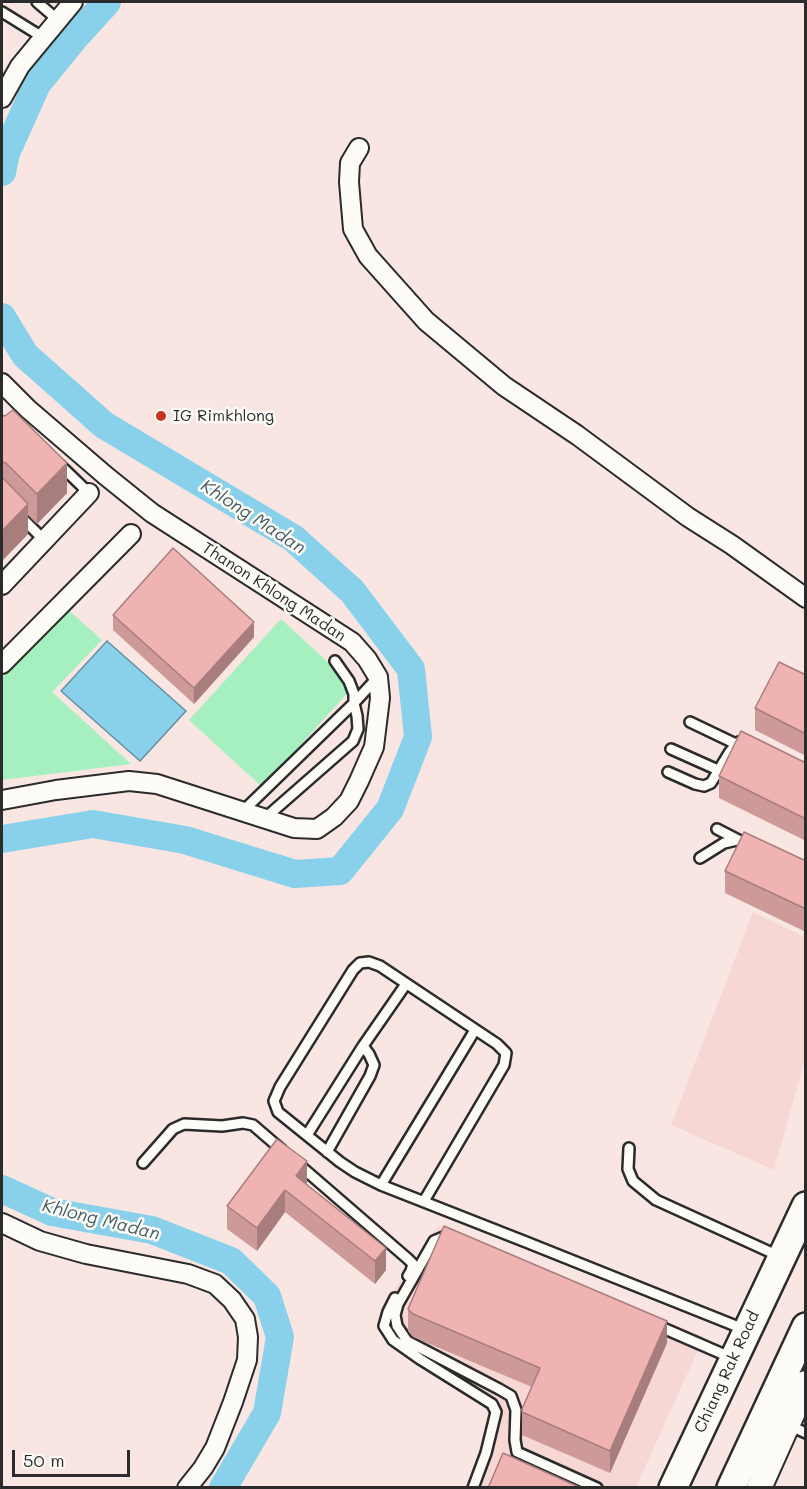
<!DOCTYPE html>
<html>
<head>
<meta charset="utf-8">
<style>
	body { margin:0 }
	#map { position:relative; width:807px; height:1489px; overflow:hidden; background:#f9e6e2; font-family:Mali,sans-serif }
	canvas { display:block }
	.frame { position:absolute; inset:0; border:3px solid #2b2b2b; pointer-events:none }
	.scale { position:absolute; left:12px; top:1450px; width:118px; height:27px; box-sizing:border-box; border:3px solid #2b2b2b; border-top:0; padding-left:8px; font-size:18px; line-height:21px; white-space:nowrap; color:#2b2b2b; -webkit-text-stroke:4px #fdfcf7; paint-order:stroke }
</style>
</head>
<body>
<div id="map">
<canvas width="807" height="1489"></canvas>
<div class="frame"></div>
<div class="scale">50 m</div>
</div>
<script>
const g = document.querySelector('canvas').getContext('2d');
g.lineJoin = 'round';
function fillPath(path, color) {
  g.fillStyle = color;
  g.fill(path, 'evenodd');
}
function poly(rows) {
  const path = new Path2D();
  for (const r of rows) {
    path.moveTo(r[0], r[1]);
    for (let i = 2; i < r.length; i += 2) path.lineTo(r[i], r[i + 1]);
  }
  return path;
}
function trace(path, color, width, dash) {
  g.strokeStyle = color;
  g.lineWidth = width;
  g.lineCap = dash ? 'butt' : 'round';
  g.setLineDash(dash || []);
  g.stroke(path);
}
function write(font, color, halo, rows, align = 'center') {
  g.font = font + ' Mali,sans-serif';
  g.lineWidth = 5;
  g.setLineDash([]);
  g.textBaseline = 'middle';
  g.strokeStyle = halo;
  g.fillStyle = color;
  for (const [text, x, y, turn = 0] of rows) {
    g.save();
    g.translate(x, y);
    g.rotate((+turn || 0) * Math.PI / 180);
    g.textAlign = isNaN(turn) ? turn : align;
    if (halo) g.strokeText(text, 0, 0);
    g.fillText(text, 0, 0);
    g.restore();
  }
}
fillPath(poly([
	[753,912,805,937,805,1059,774,1170,671,1125],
	[438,1226,704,1337,636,1487,476,1487,489,1452,500,1401,397,1342,385,1317,394,1291]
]), '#f6d7d4');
fillPath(poly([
	[64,606,102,640,52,692,131,764,2,780,2,668],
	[281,619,354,686,262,787,189,720]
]), '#a6f0bf');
const water = poly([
	[107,641,186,711,140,761,61,691,107,641]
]);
fillPath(water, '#89d1ea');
trace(water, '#638f9e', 1.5);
trace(poly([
	[2,172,6,153,37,84,76,36,107,2],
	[2,317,25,355,104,425,293,538,352,591,411,669,418,737,390,809,340,871,295,874,185,840,93,824,2,839],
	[2,1189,52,1212,152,1230,231,1261,267,1296,280,1337,267,1413,223,1488]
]), '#89d1ea', 28);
const service = poly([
	[37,2,58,20],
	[2,12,44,38],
	[60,465,89,493],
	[20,516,44,540],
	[690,722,736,744],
	[671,749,718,770],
	[668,772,695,784,704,786,711,783,729,753,736,744,739,742],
	[242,812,354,703,354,694,349,681,335,661],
	[264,819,353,741,358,729,357,716,354,703,378,677],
	[717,829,750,846],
	[700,858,724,843,737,840],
	[307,1135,363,1046,406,984],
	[629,1148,628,1169,633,1181,656,1200,781,1257],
	[327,1152,370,1076,374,1065,369,1054,363,1046],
	[143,1163,173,1129,184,1124,222,1126,243,1123,253,1125,282,1150],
	[297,1163,408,1259,413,1264,411,1271,408,1276],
	[381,1185,475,1030],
	[424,1201,504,1065,506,1053,497,1044,380,966,369,962,360,963,353,970,280,1087,274,1101,278,1112,340,1162,355,1172,381,1185,526,1242,746,1330],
	[448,1236,446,1236,434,1241,398,1304,395,1315,397,1326,407,1341,499,1389,511,1396,516,1410,515,1440,517,1452,597,1488],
	[395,1298,388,1312,384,1326,393,1340,420,1359,492,1404,496,1412,486,1453,473,1488],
	[656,1325,732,1358],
	[788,1425,806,1433]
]);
const minor = poly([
	[2,98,20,66,73,2],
	[359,148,350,163,349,182,353,229,368,256,426,321,504,386,577,435,688,517,732,545,806,598],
	[2,383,28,409,106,476,152,513,352,642,367,659,378,677,380,698,374,747,359,781,349,801,334,817,317,829,294,828,157,784,129,781,56,790,2,800],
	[2,585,89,493],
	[2,664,131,534],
	[2,1223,40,1241,86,1254,188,1274,215,1284,232,1300,245,1319,248,1337,247,1360,233,1402,215,1448,203,1468,187,1488]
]);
const tertiary = poly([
	[759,1488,806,1383]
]);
const secondary = poly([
	[673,1488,806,1206],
	[731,1488,806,1327]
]);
trace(service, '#2b2b2b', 14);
trace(minor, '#2b2b2b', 22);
trace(tertiary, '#2b2b2b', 28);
trace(secondary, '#2b2b2b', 32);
trace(service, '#fdfcf7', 9);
trace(minor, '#fdfcf7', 18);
trace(tertiary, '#fdfcf7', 24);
trace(secondary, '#fdfcf7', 27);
fillPath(poly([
	[2,415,67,493,37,524,28,515,28,534,2,561],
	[113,615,254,637,194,704,113,630],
	[806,675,806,756,755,730,755,708],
	[806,763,806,841,719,798,719,776],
	[806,861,806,932,725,893,725,871],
	[307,1183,306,1184,386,1270,375,1284,285,1212,257,1251,227,1229,227,1206],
	[408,1309,667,1343,610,1473,522,1435,522,1409,532,1387,413,1337,408,1331]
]), '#ce9a99');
fillPath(poly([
	[67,463,67,493,37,524,37,494],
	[28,504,28,534,2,561,2,531],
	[254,622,254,637,194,704,194,688],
	[307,1161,307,1183,296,1198,296,1176],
	[285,1190,285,1212,257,1251,257,1228],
	[386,1248,386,1270,375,1284,375,1261],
	[667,1321,667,1343,610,1473,610,1451]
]), '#a77d7d');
const building = poly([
	[13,410,67,463,37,494,6,463,2,462,2,415,5,416,13,410],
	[2,477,28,504,2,531,2,477],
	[173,548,254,622,194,688,113,615,173,548],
	[779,662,806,675,806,734,755,708,779,662],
	[741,731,806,763,806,819,719,776,741,731],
	[744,832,806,861,806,909,725,871,744,832],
	[277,1139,307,1161,296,1176,386,1248,375,1261,285,1190,257,1228,227,1206,277,1139],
	[444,1226,667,1321,610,1451,522,1412,522,1409,540,1368,413,1314,408,1309,444,1226],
	[503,1453,581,1488,488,1488,503,1453]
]);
fillPath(building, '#efb3b2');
trace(building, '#a77d7d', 1.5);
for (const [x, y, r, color] of [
	[161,416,6,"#c8321e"]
]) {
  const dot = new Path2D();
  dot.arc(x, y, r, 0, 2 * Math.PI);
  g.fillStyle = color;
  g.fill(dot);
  trace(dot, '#fdfcf7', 2);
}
write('16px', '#2b2b2b', '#fdfcf7', [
	["IG Rimkhlong",173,416]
], 'left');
write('16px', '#2b2b2b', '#fdfcf7', [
	["Thanon Khlong Madan",274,592,33],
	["Chiang Rak Road",727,1372,-65]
]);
write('italic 18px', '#475d64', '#fdfcf7', [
	["Khlong Madan",253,517,33],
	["Khlong Madan",101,1220,14]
]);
</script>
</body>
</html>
